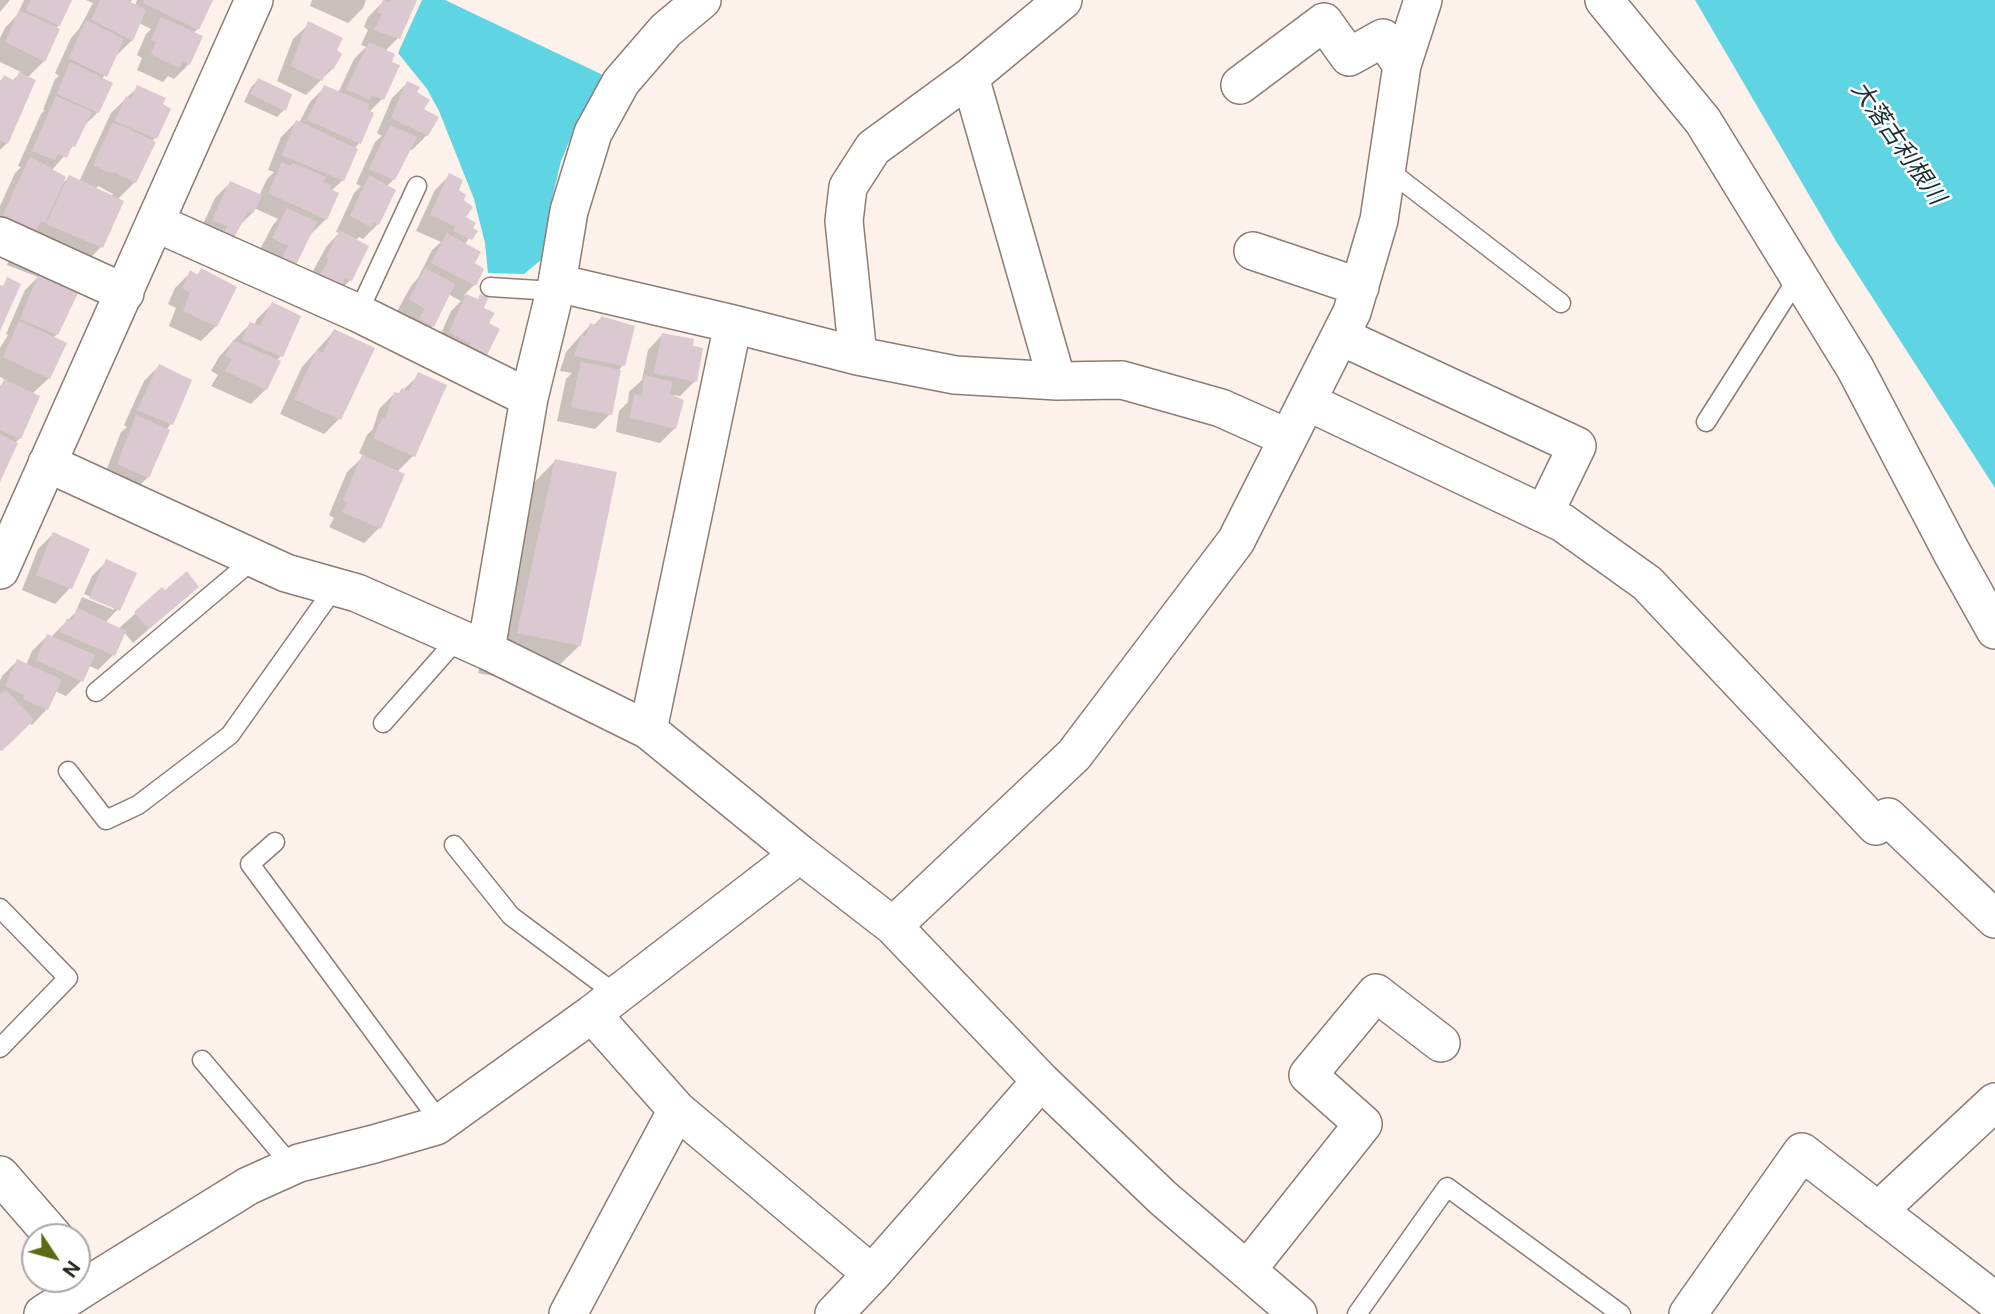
<!DOCTYPE html>
<html>
<head>
<meta charset="utf-8">
<style>
	body { margin:0 }
	#map { position:relative; width:1995px; height:1314px; overflow:hidden; background:#fcf1eb; font-family:"Public Sans",sans-serif }
	canvas { display:block }
	.north { position:absolute; left:21px; top:1223px; width:70px; height:70px; box-sizing:border-box; background:#fff; border:2px solid #aaa7a6; border-radius:50%; rotate:126deg; font-size:19px; font-weight:700; line-height:28px; text-align:center; color:#2b2420 }
	.north::after { content:''; display:block; margin:auto; width:24px; height:32px; background:#5c6a14; clip-path:polygon(50% 0,100% 100%,50% 72%,0 100%) }
</style>
</head>
<body>
<div id="map">
<canvas width="1995" height="1314"></canvas>
<div class="north">N</div>
</div>
<script>
const g = document.querySelector('canvas').getContext('2d');
g.lineJoin = 'round';
function fillPath(path, color) {
  g.fillStyle = color;
  g.fill(path, 'evenodd');
}
function poly(rows) {
  const path = new Path2D();
  for (const r of rows) {
    path.moveTo(r[0], r[1]);
    for (let i = 2; i < r.length; i += 2) path.lineTo(r[i], r[i + 1]);
  }
  return path;
}
function trace(path, color, width, dash) {
  g.strokeStyle = color;
  g.lineWidth = width;
  g.lineCap = dash ? 'butt' : 'round';
  g.setLineDash(dash || []);
  g.stroke(path);
}
function write(font, color, halo, rows, align = 'center') {
  g.font = font + ' "Public Sans","Noto Sans JP",sans-serif';
  g.lineWidth = 5;
  g.setLineDash([]);
  g.textBaseline = 'middle';
  g.strokeStyle = halo;
  g.fillStyle = color;
  for (const [text, x, y, turn = 0] of rows) {
    g.save();
    g.translate(x, y);
    g.rotate((+turn || 0) * Math.PI / 180);
    g.textAlign = isNaN(turn) ? turn : align;
    if (halo) g.strokeText(text, 0, 0);
    g.fillText(text, 0, 0);
    g.restore();
  }
}
fillPath(poly([
	[422,0,445,0,605,76,578,120,561,161,551,203,541,260,524,274,488,273,485,243,474,199,439,111,427,89,398,53],
	[1695,0,1995,0,1995,488,1836,241]
]), '#5fd4e3');
fillPath(poly([
	[0,0,10,0,0,12],
	[24,0,70,0,59,25,55,29,44,61,27,78,7,143,0,150,0,81,4,77,12,81,21,72,0,62,0,38,5,28,17,15],
	[86,0,132,0,129,3,135,6,137,0,211,0,198,29,193,33,189,64,174,79,168,76,163,82,137,70,142,58,137,55,146,34,151,29,139,23,132,40,117,55,102,79,98,112,82,128,73,146,51,171,60,186,69,177,79,182,111,113,138,87,155,138,151,142,135,182,117,200,101,247,61,287,57,334,53,338,49,378,32,394,20,438,15,443,0,478,0,386,6,380,0,377,0,348,8,335,6,334,25,290,38,277,7,265,17,243,0,236,0,206,15,173,21,167,18,166,41,114,45,110,43,110,55,79,59,76,55,73,71,38,79,29,93,3],
	[98,186,113,194,111,197,95,189],
	[312,0,366,0,363,8,348,23,310,6],
	[385,0,415,0,398,38,385,51,382,99,369,112,372,114,359,143,354,149,343,180,331,191,326,219,311,234,295,264,279,279,258,253,273,225,278,219,254,208,252,213,238,227,233,237,198,235,215,198,230,183,259,196,267,179,274,172,268,170,281,137,296,122,299,123,310,102,325,87,338,93,354,59,366,47,361,45,368,30,364,27,368,17],
	[309,24,335,51,332,69,306,95,277,81,293,39],
	[258,80,290,95,284,110,277,117,244,102,251,87],
	[407,83,415,93,422,109,427,135,412,150,409,149,394,179,386,187,378,224,363,239,359,237,355,241,350,280,335,295,312,273,326,247,339,233,336,232,354,193,361,186,356,184,375,142,382,136,377,133,392,98],
	[450,175,457,190,464,218,470,228,475,231,464,245,473,264,474,285,464,295,476,301,481,296,481,309,486,324,485,356,435,347,451,311,461,301,448,294,432,326,417,341,395,315,411,286,418,278,432,250,441,242,416,231,435,190],
	[201,270,216,326,201,341,169,326,176,308,168,304,175,288,190,273,196,276],
	[272,304,281,356,276,361,278,362,266,389,251,404,211,386,218,375,211,371,219,357,235,339,250,324,254,325,257,319],
	[601,318,623,365,618,371,610,414,595,429,557,421,566,379,572,373,560,371,566,352,590,325,593,326],
	[334,331,339,419,324,434,280,414,302,367],
	[663,334,691,348,695,381,680,396,672,395,675,428,660,443,616,432,619,411,628,402,629,392,642,380,648,350],
	[159,366,171,424,166,430,148,477,133,492,103,479,121,432,127,427,124,425,144,381],
	[419,375,413,456,397,472,379,528,364,543,329,527,334,518,329,515,347,472,364,456,359,453,367,435,373,429,379,409,394,394,397,395,403,390],
	[555,461,580,645,539,685,478,673,515,502],
	[53,534,87,550,70,588,55,604,22,590,38,549],
	[107,561,118,609,105,623,118,629,162,590,164,593,197,587,133,643,124,632,113,655,98,670,88,665,81,681,66,696,55,691,47,709,32,725,29,723,0,751,0,681,2,676,17,661,26,665,32,651,47,636,51,637,75,613,82,597,114,610,114,606,84,594,92,576]
]), '#0003');
fillPath(poly([
	[31,0,72,0,60,26,26,10],
	[100,0,127,0,146,10,133,41,91,20],
	[144,0,213,0,199,30,143,3],
	[383,0,390,2,391,0,417,0,400,39,374,30,382,14,377,12],
	[19,10,60,29,45,62,5,42],
	[161,17,203,36,190,65,183,61,179,68,151,54,156,42,151,40],
	[86,20,124,39,107,77,69,58],
	[308,21,343,38,337,50,342,54,333,70,329,68,322,81,291,66],
	[369,42,395,54,392,62,400,65,384,100,372,95,370,100,346,89],
	[70,62,113,83,99,113,57,94],
	[19,72,36,80,8,144,0,140,0,84,4,75,15,81],
	[258,78,292,94,286,111,250,94],
	[407,81,420,87,417,92,430,100,424,109,439,117,428,136,391,118],
	[137,85,166,98,163,104,171,109,157,139,115,121,126,96,131,99],
	[324,85,369,104,367,109,374,113,361,144,307,120],
	[56,96,92,112,75,147,72,146,67,158,58,154,55,160,32,151],
	[296,120,358,149,344,181,282,155],
	[113,122,156,142,136,183,114,172,113,174,93,165],
	[390,125,417,137,395,180,369,169],
	[30,156,66,177,45,223,41,221,36,230,3,215],
	[282,162,290,166,293,163,326,177,323,182,331,185,330,189,339,193,327,220,268,193],
	[449,173,463,180,459,190,466,195,464,200,473,207,466,217,476,223,473,228,478,231,472,240,453,231,455,226,430,215],
	[69,175,124,201,103,248,46,224],
	[369,175,396,190,379,225,374,222,371,227,350,216],
	[230,181,262,195,253,214,248,211,234,238,224,232,227,226,212,220],
	[287,208,317,222,296,265,281,259,288,246,272,238],
	[340,230,369,246,352,281,345,278,341,288,320,276,329,259,326,257],
	[447,233,481,252,475,263,484,269,476,286,431,263],
	[201,268,237,287,217,327,183,311,190,293,182,288,190,270,198,275],
	[425,268,455,284,434,327,419,319,425,309,409,299],
	[39,273,78,293,58,335,20,319],
	[7,277,21,284,0,331,0,285,3,286],
	[466,294,478,299,480,294,488,298,484,308,495,313,489,323,500,329,486,357,468,348,470,343,449,332],
	[272,302,301,316,283,357,242,340,250,322,260,326],
	[601,316,635,326,625,366,574,356,581,335,586,337,590,323,598,326],
	[19,321,67,343,50,379,3,357],
	[334,329,375,348,341,420,294,399,317,349,323,353],
	[662,333,694,339,693,346,703,348,697,382,654,373],
	[233,340,281,361,267,390,225,371,232,359,225,356],
	[581,362,621,370,612,415,571,407],
	[159,364,192,380,173,425,137,410],
	[418,372,447,385,415,457,373,438,382,418,385,419,394,392,399,393,402,388,409,391],
	[644,375,672,382,670,394,684,400,676,429,630,418,634,394,642,396],
	[4,379,40,396,21,439,0,430,0,389],
	[136,415,170,430,149,478,117,464],
	[0,434,18,443,0,482],
	[362,455,405,474,381,529,342,512,348,503,343,500],
	[555,459,617,472,581,646,517,633],
	[53,532,90,549,72,589,36,575],
	[106,559,137,573,120,611,89,598],
	[187,571,199,587,149,629,134,612,162,587,165,590],
	[78,608,126,631,115,656,60,632,67,618,71,621],
	[47,634,95,655,83,682,36,660],
	[17,659,62,680,48,710,23,699,24,695,5,686],
	[6,690,34,720,2,751,0,749,0,695]
]), '#dcc8d1');
const lane = poly([
	[1387,169,1561,303],
	[490,287,554,291],
	[358,313,417,186],
	[1706,422,1799,276],
	[96,692,255,558],
	[383,723,458,638],
	[68,771,106,820,138,805,230,735,335,587],
	[275,842,250,864,441,1123],
	[454,845,511,916,617,995],
	[0,908,68,978,0,1048],
	[202,1060,292,1166],
	[1357,1314,1447,1187,1621,1314]
]);
const street = poly([
	[1604,0,1703,121,1855,368,1952,553,1995,630],
	[970,77,1057,381],
	[1240,85,1324,22,1349,57,1383,38,1402,65],
	[156,223,358,313,529,398],
	[0,236,125,293],
	[1253,251,1360,287],
	[557,283,733,324,858,356,955,375,1057,381,1122,380,1221,408,1288,438],
	[1340,336,1577,446,1544,514],
	[858,356,844,221,848,187,873,148,970,77,1063,0],
	[1308,402,1563,523,1647,583,1876,826,1888,817,1995,919],
	[47,463,286,573,357,593,486,650,648,730,800,854,893,926,1041,1081,1163,1198,1298,1314],
	[0,570,254,0],
	[486,650,529,398,557,283,569,211,593,133,621,82,666,30,702,0],
	[648,730,733,324],
	[893,926,1074,755,1236,541,1352,312,1379,220,1402,65,1423,0],
	[592,1014,677,1110,872,1274],
	[0,1175,54,1237],
	[1878,1211,1995,1102],
	[1247,1270,1363,1124,1308,1075,1376,993,1441,1043],
	[43,1314,93,1282,248,1186,299,1163,374,1144,436,1126,592,1014,800,854],
	[568,1314,677,1110],
	[834,1314,872,1274,1041,1081],
	[1688,1314,1802,1152,1995,1301]
]);
trace(lane, '#8d7c74', 21);
trace(street, '#8d7c74', 40);
trace(lane, '#fff', 18);
trace(street, '#fff', 37);
write('italic 24px', '#1a2f32', '#fff', [
	["大落古利根川",1898,143,55]
]);
</script>
</body>
</html>
